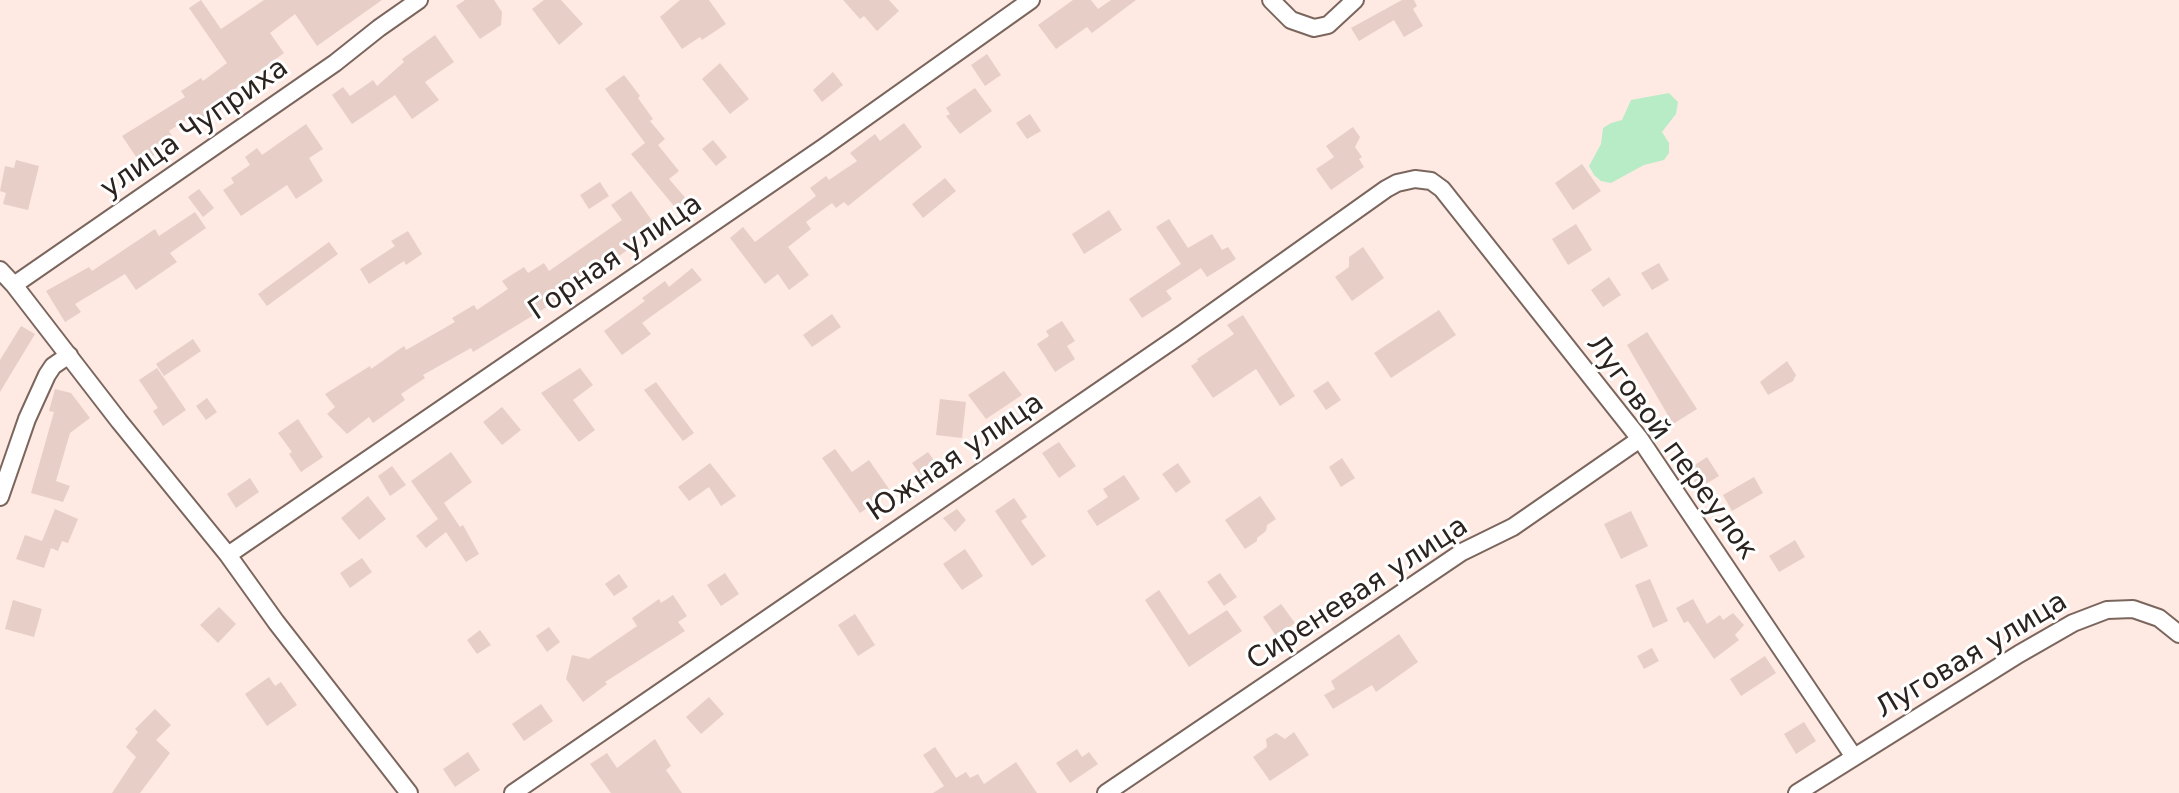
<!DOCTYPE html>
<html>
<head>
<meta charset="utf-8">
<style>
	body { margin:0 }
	canvas { display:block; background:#feeae2 }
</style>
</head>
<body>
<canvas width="2179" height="793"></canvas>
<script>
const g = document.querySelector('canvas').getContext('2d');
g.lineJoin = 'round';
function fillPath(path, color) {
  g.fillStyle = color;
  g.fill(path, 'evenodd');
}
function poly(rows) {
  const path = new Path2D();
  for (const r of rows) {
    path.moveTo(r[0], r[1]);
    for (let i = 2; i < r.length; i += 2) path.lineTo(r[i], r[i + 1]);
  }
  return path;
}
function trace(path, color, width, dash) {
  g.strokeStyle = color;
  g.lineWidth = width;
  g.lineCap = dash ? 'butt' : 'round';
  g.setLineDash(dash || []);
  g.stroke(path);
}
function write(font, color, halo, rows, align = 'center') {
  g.font = font + ' "DejaVu Sans",sans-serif';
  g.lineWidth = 6;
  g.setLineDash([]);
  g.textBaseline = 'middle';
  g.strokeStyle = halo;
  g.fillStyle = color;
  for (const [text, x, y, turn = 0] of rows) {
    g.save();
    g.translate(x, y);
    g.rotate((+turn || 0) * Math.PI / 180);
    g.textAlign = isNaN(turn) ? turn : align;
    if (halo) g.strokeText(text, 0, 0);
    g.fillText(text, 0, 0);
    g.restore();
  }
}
fillPath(poly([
	[1669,93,1678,102,1676,114,1662,132,1669,143,1669,153,1664,160,1644,165,1611,183,1601,181,1594,175,1589,166,1601,144,1603,128,1611,123,1622,120,1631,100]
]), '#b8ecc7');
fillPath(poly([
	[201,0,221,29,264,0,382,0,317,46,295,14,270,33,284,53,217,102,221,110,201,123,195,114,169,131,175,141,141,164,122,136,185,97,181,91,201,78,203,81,227,63,189,8],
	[465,0,494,0,502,12,501,25,480,39,456,6],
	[544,0,561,0,583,24,559,45,532,9],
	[680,0,709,0,726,24,702,40,700,37,682,49,660,17],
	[843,0,889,0,899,11,877,31,864,16,860,19],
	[1073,0,1091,0,1098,9,1111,0,1136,0,1092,33,1087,27,1056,49,1038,25],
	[1402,0,1414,0,1417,6,1413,9,1423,26,1404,37,1394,20,1359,41,1351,28],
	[435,35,454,62,425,82,439,100,412,119,395,95,352,124,332,95,343,87,350,96,373,80,377,86,404,62,402,59],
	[987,54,1001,75,985,86,971,65],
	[720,63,749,99,730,114,702,79],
	[833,72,843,85,822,102,813,90],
	[624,75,640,96,638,98,653,119,650,121,665,139,658,145,679,171,669,179,689,202,678,211,631,154,645,143,605,89],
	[975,88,992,111,960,134,946,116,950,114,946,108],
	[1030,114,1041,131,1027,139,1016,123],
	[904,123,922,147,848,206,844,202,836,208,832,203,806,222,811,229,788,247,809,275,789,290,778,274,765,284,730,238,743,227,755,242,816,196,810,188,826,176,829,180,857,161,850,153,875,134,880,141],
	[306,124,323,149,309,158,323,181,296,199,287,185,241,216,223,190,234,183,231,178,250,165,245,157,257,148,262,155],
	[1353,127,1360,137,1355,147,1362,157,1359,159,1364,167,1331,190,1316,169,1334,157,1326,146],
	[713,140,727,157,716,166,702,149],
	[16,160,39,166,28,210,3,204,6,193,0,191,5,166,14,168],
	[1582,164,1601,191,1573,210,1555,183],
	[945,178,956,191,923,218,912,204],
	[600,182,609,196,589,209,580,195],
	[199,189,214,208,203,217,188,197],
	[631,191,653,222,631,238,636,244,612,261,608,256,561,290,565,296,473,352,471,348,423,375,425,378,401,394,405,400,373,423,369,417,347,434,327,414,335,407,325,394,370,366,371,369,404,346,406,350,455,322,452,318,474,305,477,310,508,289,502,281,524,267,528,273,544,263,549,271,622,220,611,205],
	[1109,210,1122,230,1084,254,1072,234],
	[195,212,206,228,170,253,177,262,136,290,125,274,75,304,81,312,65,322,46,291,89,267,92,271,155,229,159,236],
	[1169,219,1188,248,1212,234,1222,250,1228,247,1236,259,1207,277,1201,268,1166,291,1172,299,1142,318,1129,299,1181,264,1156,227],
	[1576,224,1592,250,1568,265,1552,239],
	[408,231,422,254,406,265,404,261,369,284,360,269,395,246,391,241],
	[329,242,338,254,267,306,258,294],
	[1363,247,1384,278,1352,301,1335,277,1349,267,1349,257],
	[1659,263,1669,280,1652,290,1641,273],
	[692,268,702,280,642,323,651,334,622,355,604,331,645,301,642,298,665,281,669,287],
	[1609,277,1621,295,1603,307,1591,290],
	[1439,310,1456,335,1391,378,1374,353],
	[832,314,841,327,812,347,803,335],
	[1243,315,1295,396,1280,406,1256,369,1213,398,1191,366,1198,361,1197,359,1234,334,1227,325],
	[1062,321,1075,341,1067,346,1075,359,1055,372,1037,344,1049,336,1046,331],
	[21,326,35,334,0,392,0,360],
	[1647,332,1697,409,1673,424,1627,345],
	[193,339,201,351,164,376,156,364],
	[1787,361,1796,375,1793,381,1768,395,1760,382],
	[157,368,186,410,163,426,153,411,158,408,139,380],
	[580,368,593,385,573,400,595,430,579,442,541,393],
	[1004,371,1022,395,986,419,968,395],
	[1328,381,1341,400,1326,410,1313,391],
	[656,382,694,433,683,441,644,390],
	[55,389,71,393,90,418,70,433,56,481,70,486,63,502,31,493,54,412,49,411],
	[207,398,217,412,206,420,196,406],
	[940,399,966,402,962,438,936,435],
	[502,407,521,430,502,445,483,422],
	[298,419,323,457,301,472,289,454,292,452,278,433],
	[1059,442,1076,466,1059,478,1042,453],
	[835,449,852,472,869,460,891,492,860,513,822,458],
	[451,452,472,482,444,503,460,527,463,525,479,554,466,562,446,532,426,548,416,536,438,519,411,481],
	[928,452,943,473,927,484,912,463],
	[1707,457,1719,476,1699,488,1687,470],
	[1342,458,1355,478,1341,487,1329,467],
	[710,463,736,496,721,506,709,487,689,501,678,487],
	[1178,463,1191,482,1176,493,1162,474],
	[392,466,406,485,390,496,378,476],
	[1124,475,1140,499,1097,526,1087,511,1108,497,1103,489],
	[1754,477,1763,493,1732,511,1723,495],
	[250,478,259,492,236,508,227,494],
	[368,496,386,519,359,540,341,518],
	[1260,496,1276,519,1267,525,1266,531,1257,538,1257,541,1245,549,1225,520],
	[1014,498,1027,517,1021,521,1046,556,1032,566,995,511],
	[55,509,78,519,68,543,62,541,58,551,51,548,44,568,16,559,25,535,42,541],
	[957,509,966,520,955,532,943,518],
	[1631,511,1648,546,1621,559,1604,524],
	[1795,540,1805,557,1779,572,1769,556],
	[965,549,983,576,962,590,943,564],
	[362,558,372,572,350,588,340,573],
	[725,573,739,594,721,606,707,585],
	[1220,573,1237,597,1224,606,1207,582],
	[619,574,628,587,614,596,605,584],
	[1650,579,1668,621,1653,628,1635,585],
	[1159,590,1189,635,1227,610,1242,631,1189,667,1145,600],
	[673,595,687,616,678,622,685,631,605,682,607,684,583,702,566,679,572,655,589,659,637,626,632,618,659,599,661,603],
	[1693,599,1707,624,1720,615,1723,620,1733,613,1744,625,1735,635,1739,640,1714,659,1688,621,1684,623,1676,608],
	[13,600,42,609,34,637,5,629],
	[1281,604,1295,623,1276,636,1263,617],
	[219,607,236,624,218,643,200,625],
	[855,614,875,645,858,656,838,625],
	[549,627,560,642,547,652,536,636],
	[480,630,491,645,477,654,467,640],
	[1399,634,1418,662,1376,692,1372,685,1333,709,1324,695,1335,689,1331,681],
	[1652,648,1659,661,1644,669,1637,656],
	[1765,656,1776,673,1741,696,1730,679],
	[269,677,275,686,281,682,297,705,267,726,245,694],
	[709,697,724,714,701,734,686,717],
	[541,704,553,721,524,741,512,724],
	[155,709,171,725,156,740,170,753,140,793,112,793,136,757,126,747,138,732,135,729],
	[1804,722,1816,741,1796,754,1784,734],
	[1294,732,1309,755,1270,781,1253,757,1267,747,1266,739,1276,733,1285,739],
	[655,739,671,766,666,770,682,793,611,793,590,764,607,753,617,768],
	[935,747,956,778,966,772,970,778,978,774,984,784,1016,762,1037,793,933,793,944,786,923,755],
	[1077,749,1082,757,1089,752,1098,764,1070,783,1056,763],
	[468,752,480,770,455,787,443,769]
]), '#e7cec6');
const street = poly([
	[1271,0,1291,20,1314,28,1328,25,1355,0],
	[0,270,14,285,335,63,379,28,419,0],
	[14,285,119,421,228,555,276,622,409,793],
	[0,497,27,419,47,375,53,366,69,355],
	[228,555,824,147,1031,0],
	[513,793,1182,334,1386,189,1397,183,1415,179,1431,181,1442,189,1640,439,1854,757],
	[1106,793,1462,552,1513,527,1640,439],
	[1797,793,2019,654,2073,623,2107,610,2133,609,2159,618,2179,634]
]);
trace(street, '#7b665e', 20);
trace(street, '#fff', 16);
write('28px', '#2b231f', '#fff', [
	["улица Чуприха",195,129,-35],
	["Горная улица",616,258,-34],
	["Луговой переулок",1671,448,54],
	["Южная улица",956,458,-34],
	["Сиреневая улица",1358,594,-33],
	["Луговая улица",1972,656,-31]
]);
</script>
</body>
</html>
